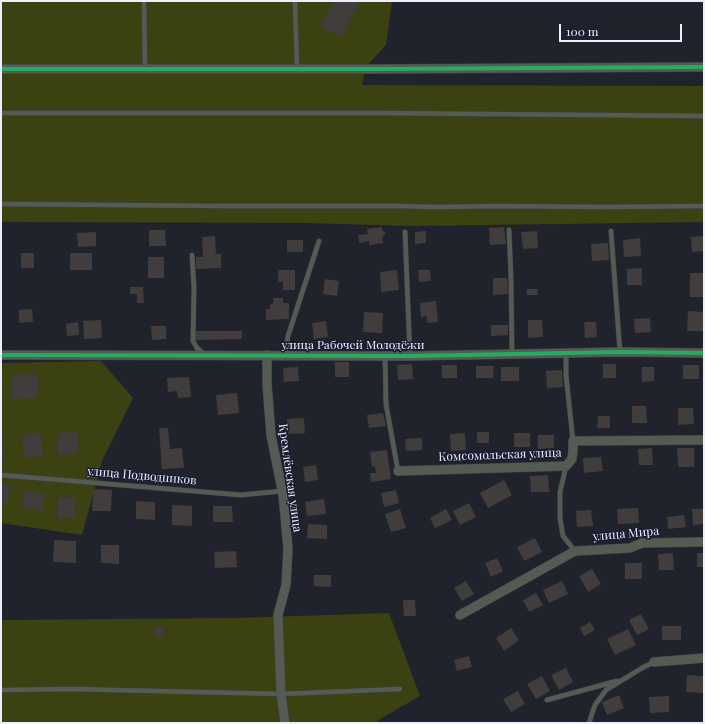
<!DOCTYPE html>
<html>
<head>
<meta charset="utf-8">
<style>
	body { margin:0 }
	#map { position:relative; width:705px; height:724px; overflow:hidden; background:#20222c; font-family:"Playfair Display",serif }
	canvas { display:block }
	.frame { position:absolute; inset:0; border:2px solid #ebeffd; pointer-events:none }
	.scale { position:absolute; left:559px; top:24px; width:123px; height:18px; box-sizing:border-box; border:2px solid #ebeffd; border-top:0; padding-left:5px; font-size:12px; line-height:14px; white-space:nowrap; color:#ebeffd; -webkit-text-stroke:3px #1a1e32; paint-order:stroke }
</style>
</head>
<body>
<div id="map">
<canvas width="705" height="724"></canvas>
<div class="frame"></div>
<div class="scale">100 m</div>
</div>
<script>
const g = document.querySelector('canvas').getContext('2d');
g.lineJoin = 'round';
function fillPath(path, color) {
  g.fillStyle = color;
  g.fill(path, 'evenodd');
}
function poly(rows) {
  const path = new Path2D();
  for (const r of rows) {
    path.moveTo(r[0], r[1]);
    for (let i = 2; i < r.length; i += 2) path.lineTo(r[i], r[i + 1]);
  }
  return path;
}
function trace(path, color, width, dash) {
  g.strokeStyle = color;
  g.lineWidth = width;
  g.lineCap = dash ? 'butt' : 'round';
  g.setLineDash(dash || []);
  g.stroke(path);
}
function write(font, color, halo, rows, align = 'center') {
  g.font = font + ' "Playfair Display",serif';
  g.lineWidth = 3;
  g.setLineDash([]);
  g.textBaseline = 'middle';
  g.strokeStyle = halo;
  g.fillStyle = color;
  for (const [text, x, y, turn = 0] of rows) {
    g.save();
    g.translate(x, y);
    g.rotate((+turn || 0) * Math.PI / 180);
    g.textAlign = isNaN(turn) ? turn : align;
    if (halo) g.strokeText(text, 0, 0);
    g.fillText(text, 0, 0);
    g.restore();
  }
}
fillPath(poly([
	[1,1,392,1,386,45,365,68,362,85,704,86,704,222,412,226,304,223,1,222],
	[101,361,133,398,102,461,82,535,1,523,1,363],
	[389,613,420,696,380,719,375,723,1,723,1,620,235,618]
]), '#3b4110');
fillPath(poly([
	[334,1,360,1,341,37,320,27],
	[382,227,382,230,386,233,382,238,383,243,369,245,369,241,359,243,358,235,368,234,367,229],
	[504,227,506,244,490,245,489,228],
	[149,230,165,230,166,246,149,246],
	[426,231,426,243,415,244,415,232],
	[537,231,538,248,523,249,521,232],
	[96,232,96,246,78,247,77,233],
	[215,236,216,254,221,254,221,268,196,269,196,257,203,257,202,237],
	[704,236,704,251,692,252,691,237],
	[640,238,641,256,624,257,623,240],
	[287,240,303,240,303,252,287,252],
	[608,243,609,260,592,261,591,244],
	[21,253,34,253,34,268,21,268],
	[70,253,92,253,92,270,70,270],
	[148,257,164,257,164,278,148,278],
	[642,268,642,285,627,285,627,269],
	[278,270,295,270,295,290,283,290,283,282,278,282],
	[397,270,399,290,381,292,380,272],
	[418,270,430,270,431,281,419,282],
	[690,273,704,273,704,297,690,297],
	[493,278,507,278,508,294,493,295],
	[325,279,339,281,337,296,323,294],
	[130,287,143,287,144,303,137,303,137,294,130,294],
	[527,289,538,289,537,295,527,295],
	[273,298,283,298,283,303,289,303,289,319,266,320,266,309,270,309,270,304,273,304],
	[436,301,438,322,427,323,427,316,421,317,420,303],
	[32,309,33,322,19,323,19,310],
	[688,311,704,312,703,331,687,331],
	[364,312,383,313,382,333,363,332],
	[650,318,651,332,635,333,634,319],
	[101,320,102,338,84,339,83,321],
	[528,320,542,320,543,337,528,338],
	[326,321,328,337,314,339,312,323],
	[78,322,79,335,67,336,66,324],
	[584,322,596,322,597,337,585,338],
	[491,325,508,325,508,335,491,336],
	[151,326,166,326,166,339,152,340],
	[195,331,242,331,242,339,195,340],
	[335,362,349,362,349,377,335,377],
	[412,364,413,379,398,380,397,365],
	[603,364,616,364,616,378,603,378],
	[442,365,457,365,457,378,442,378],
	[683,365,699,365,699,379,683,379],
	[476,366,494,366,493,378,476,378],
	[298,367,299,381,284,382,283,368],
	[501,367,519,367,519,381,501,381],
	[642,367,654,367,654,381,642,382],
	[562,370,563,387,547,388,546,371],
	[37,374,38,398,12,399,11,375],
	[189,377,191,397,178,398,177,391,168,392,167,378],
	[237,393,239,413,218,415,216,395],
	[632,406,646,406,647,423,632,423],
	[678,408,693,408,694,424,678,425],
	[383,413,386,426,369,428,367,415],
	[598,416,610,416,610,428,597,428],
	[304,418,305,433,288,434,287,419],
	[159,428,168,428,170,449,182,448,184,468,162,469],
	[77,432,78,453,58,454,57,433],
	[477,432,489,432,489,443,477,443],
	[41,433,43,456,24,458,22,435],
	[465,433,466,450,451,451,450,434],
	[514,433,530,433,530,447,514,447],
	[1,435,3,435,5,459,1,459],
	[538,435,554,435,554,448,538,449],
	[422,438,422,450,406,451,405,439],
	[652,448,653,465,639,465,638,449],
	[677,448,694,448,694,467,678,467],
	[387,450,391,479,371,482,370,473,376,473,375,466,372,467,370,452],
	[601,457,603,471,584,473,583,458],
	[316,465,318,480,305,482,303,467],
	[548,475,549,492,531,492,530,476],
	[504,480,512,495,488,508,480,493],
	[1,483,10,484,8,503,1,503],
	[93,489,112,490,111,511,92,511],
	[396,490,399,503,384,507,381,493],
	[24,491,45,494,43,511,22,508],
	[58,498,75,498,75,518,58,518],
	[324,499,326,514,307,516,305,502],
	[136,501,155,502,155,520,136,519],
	[469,503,476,517,460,525,453,511],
	[172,505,192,506,192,526,172,525],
	[213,506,232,506,233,522,213,522],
	[638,508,639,523,618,524,617,509],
	[400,509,406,528,391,532,385,514],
	[446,509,452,520,435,528,430,518],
	[692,509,704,509,704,524,693,525],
	[591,510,593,526,577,527,576,511],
	[684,515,686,527,668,529,667,517],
	[308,524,327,525,327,539,307,538],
	[535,538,542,552,524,561,517,547],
	[54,540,76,541,76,563,53,562],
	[101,545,119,545,119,564,101,563],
	[236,551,237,567,215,568,214,552],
	[673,553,674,570,659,570,658,554],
	[697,553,704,553,704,567,697,567],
	[497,558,503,571,491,577,485,563],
	[625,563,642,563,642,579,625,579],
	[592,569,601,584,588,592,579,576],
	[314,575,331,575,331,587,314,586],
	[466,581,474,594,462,601,454,588],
	[562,581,568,594,549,603,543,590],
	[536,593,543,605,529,612,523,600],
	[403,600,415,600,416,616,404,616],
	[641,614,649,629,637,635,629,620],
	[590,622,595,630,584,636,580,628],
	[662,626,681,626,681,640,662,640],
	[155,628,163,628,163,637,155,637],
	[511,628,519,640,504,651,496,638],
	[628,629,636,645,615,655,607,639],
	[469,656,472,667,457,671,454,660],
	[566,668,573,682,559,690,551,675],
	[687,675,704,676,704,693,686,692],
	[542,676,550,691,536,699,527,684],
	[518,691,525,704,511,712,503,699],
	[619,695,624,708,607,715,602,702],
	[669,696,669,712,650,713,649,697]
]), '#413d3c');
const service = poly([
	[144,1,145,69],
	[295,1,297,69],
	[1,113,376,113,704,116],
	[1,204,224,206,398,206,435,207,500,206,605,207,704,206],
	[509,230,511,277,512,354],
	[611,231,620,352],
	[405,232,410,356],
	[192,255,194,288,193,341,197,348,204,354],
	[566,353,566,375,573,441],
	[285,355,288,336,319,241],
	[385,355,386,404,398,471],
	[566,466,560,492,560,518,563,536,575,551],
	[1,475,241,495,282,491],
	[1,690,72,689,281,694,400,689],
	[547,700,617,681],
	[589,723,595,705,606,690,642,668,654,662]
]);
const minor = poly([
	[1,69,374,69,704,67],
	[1,355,410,356,620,352,704,353],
	[267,355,267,384,271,435,283,495,288,549,286,585,278,615,281,694,285,723],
	[398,471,566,466,572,459,573,450,573,441,704,440],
	[460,615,575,551,630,548,642,543,704,542],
	[654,662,704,658]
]);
trace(service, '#3d4048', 5.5);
trace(minor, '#3d4048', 10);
trace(service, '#555a52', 4.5);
trace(minor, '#555a52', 9);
trace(poly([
	[1,69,374,69,704,67],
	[1,355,410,356,620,352,704,353]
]), '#26ab63', 4);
write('12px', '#ebeffd', '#1a1e32', [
	["улица Рабочей Молодёжи",353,345],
	["Комсомольская улица",500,455,-2],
	["улица Подводников",142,476,5],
	["Кремлёвская улица",290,478,82],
	["улица Мира",626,534,-5]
]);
</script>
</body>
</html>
